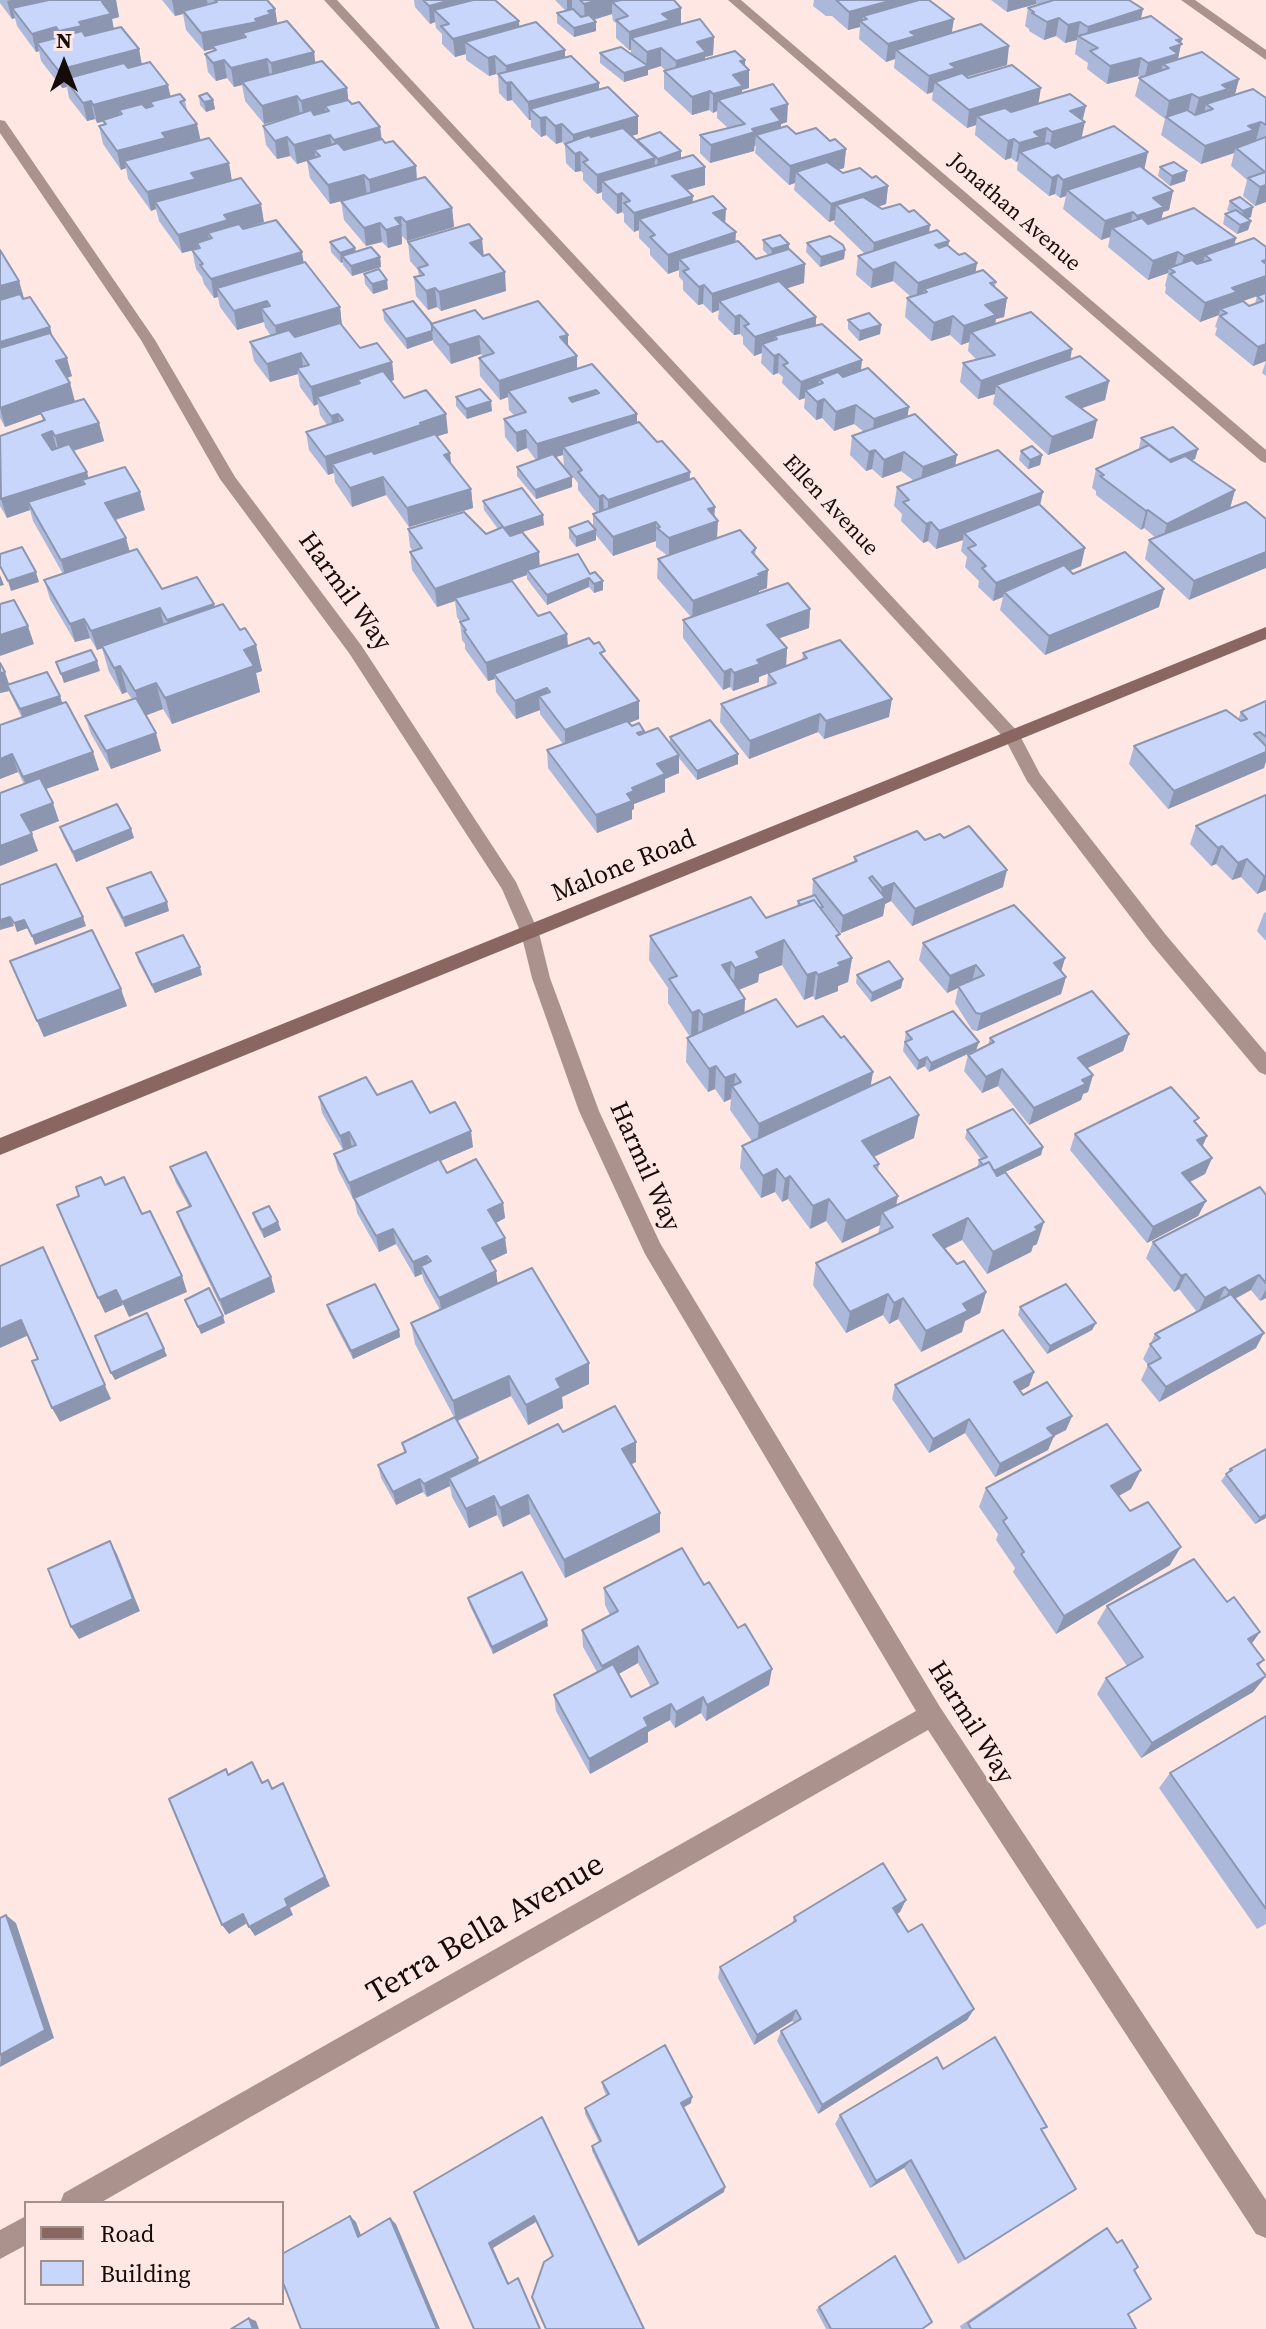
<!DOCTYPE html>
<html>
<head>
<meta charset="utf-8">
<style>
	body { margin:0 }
	#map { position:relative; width:1266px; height:2329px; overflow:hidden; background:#ffe8e4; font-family:"Source Serif 4",serif }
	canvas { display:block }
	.legend { position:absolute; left:24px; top:2201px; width:260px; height:104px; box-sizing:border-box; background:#ffe8e4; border:2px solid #a1908d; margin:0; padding:10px 14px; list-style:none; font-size:24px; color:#150c0a }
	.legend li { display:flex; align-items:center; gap:16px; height:40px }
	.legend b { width:40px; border:2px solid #a1908d }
	.north { position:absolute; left:24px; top:24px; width:80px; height:80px; -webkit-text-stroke:6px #ffe8e4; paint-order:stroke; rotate:0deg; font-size:22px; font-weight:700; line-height:32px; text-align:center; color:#150c0a }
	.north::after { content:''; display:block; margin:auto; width:28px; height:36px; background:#150c0a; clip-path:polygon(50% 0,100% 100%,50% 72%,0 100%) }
</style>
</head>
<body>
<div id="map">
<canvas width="1266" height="2329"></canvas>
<ul class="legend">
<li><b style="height:10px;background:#896760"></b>Road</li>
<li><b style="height:22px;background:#c8d6fc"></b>Building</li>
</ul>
<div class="north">N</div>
</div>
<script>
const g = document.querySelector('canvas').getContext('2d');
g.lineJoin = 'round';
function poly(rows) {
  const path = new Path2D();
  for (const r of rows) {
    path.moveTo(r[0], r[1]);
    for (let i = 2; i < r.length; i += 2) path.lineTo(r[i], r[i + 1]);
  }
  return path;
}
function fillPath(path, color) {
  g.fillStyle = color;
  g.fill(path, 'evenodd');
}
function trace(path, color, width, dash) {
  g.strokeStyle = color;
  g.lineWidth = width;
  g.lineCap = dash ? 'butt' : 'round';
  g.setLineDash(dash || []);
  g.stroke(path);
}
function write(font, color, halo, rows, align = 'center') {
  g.font = font + ' "Source Serif 4",serif';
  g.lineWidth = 6;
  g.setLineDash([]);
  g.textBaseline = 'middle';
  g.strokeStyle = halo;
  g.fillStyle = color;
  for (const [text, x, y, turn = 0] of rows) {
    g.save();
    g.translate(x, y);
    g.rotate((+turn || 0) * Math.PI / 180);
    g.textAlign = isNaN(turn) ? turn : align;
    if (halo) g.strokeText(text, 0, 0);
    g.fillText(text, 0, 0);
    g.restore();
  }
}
fillPath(poly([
	[324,0,337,0,1018,732,1040,774,1166,935,1266,1053,1266,1075,1259,1072,1152,945,1027,781,1005,739,324,0],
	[728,0,741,0,1266,450,1266,463,1261,461,728,0],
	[1181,0,1195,0,1266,50,1266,60,1181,0],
	[0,120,5,121,155,340,235,477,361,645,516,882,539,933,550,978,599,1111,660,1243,940,1707,1266,2200,1266,2238,1256,2234,928,1730,100,2203,60,2203,64,2193,916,1711,645,1254,579,1111,532,978,521,933,502,889,349,653,220,479,141,340,0,133,0,120],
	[26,2216,26,2245,0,2259,0,2230,26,2216]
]), '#ab928d');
fillPath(poly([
	[1266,627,1266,639,0,1155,0,1138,1266,627]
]), '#896760');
fillPath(poly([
	[0,0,116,0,119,17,112,19,114,29,139,49,142,64,170,96,185,100,187,111,200,140,264,222,243,229,304,263,340,307,342,326,360,348,392,362,394,380,391,381,404,398,448,433,437,436,451,464,471,489,473,508,409,527,386,495,352,507,335,482,334,473,328,475,309,450,306,432,327,425,320,415,318,404,314,406,300,387,298,374,270,382,254,361,250,342,271,336,265,327,264,322,237,330,220,307,218,297,214,298,204,284,202,277,196,269,192,250,182,253,159,221,156,209,151,211,128,179,126,168,121,170,103,144,99,126,104,125,103,122,97,123,95,119,87,121,69,98,67,87,62,88,41,61,39,51,36,52,17,26,15,18,12,19,0,3],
	[162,0,267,0,275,9,277,24,314,52,315,63,347,88,348,100,380,127,382,139,416,166,417,180,452,208,454,227,407,241,402,236,402,244,388,248,382,242,366,246,344,220,341,201,367,194,330,204,310,178,307,161,297,164,290,156,277,159,266,145,263,126,294,116,264,124,245,101,242,85,234,87,227,78,216,81,208,72,205,54,213,51,213,49,204,51,186,30,183,14,175,16],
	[414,0,495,0,519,21,519,27,565,50,565,58,599,83,599,89,638,116,638,134,632,136,637,141,637,140,681,151,681,158,705,185,687,190,692,202,726,224,735,242,756,259,768,255,763,250,763,240,789,249,805,264,804,283,787,288,816,317,816,325,862,360,860,370,955,466,1040,505,1081,566,1070,571,1073,574,1159,607,1045,655,1000,610,1003,597,993,601,978,587,979,581,965,567,967,557,961,551,963,540,936,549,928,541,923,543,901,521,902,514,894,506,897,487,914,481,901,471,882,478,872,469,866,471,850,455,852,436,864,432,854,424,834,431,822,418,816,420,804,408,805,398,799,400,782,383,783,377,778,373,773,375,761,363,762,353,754,356,743,344,743,337,740,334,734,335,718,319,719,310,712,313,703,304,698,305,683,290,683,281,679,277,679,270,668,274,650,255,650,249,639,238,639,230,634,232,624,222,624,214,622,212,617,214,602,199,602,192,597,194,583,180,583,173,581,171,575,172,566,163,565,145,562,142,556,144,546,135,541,137,531,127,531,120,529,120,512,100,507,101,499,93,498,75,496,74,489,76,466,60,466,54,455,57,442,44,442,34,436,28,435,22,430,24,415,7],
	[555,0,674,0,681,24,714,37,713,55,705,57,705,59,745,66,749,70,749,88,742,90,742,93,787,122,781,124,781,128,796,134,830,141,846,149,844,168,838,170,843,173,872,178,888,186,886,204,878,207,929,233,949,241,948,246,959,255,977,263,975,273,996,282,995,287,1007,298,1004,317,996,319,995,324,1071,359,1109,381,1105,400,1082,408,1093,438,1048,455,993,404,995,394,978,399,960,382,963,363,977,360,968,351,969,342,961,345,950,335,931,341,905,317,907,298,911,297,893,281,871,288,856,275,858,256,865,254,834,224,835,220,829,222,794,190,795,183,789,185,755,153,756,146,754,146,754,151,710,163,700,153,700,135,728,128,717,118,717,111,713,113,709,110,692,115,664,89,664,71,666,71,661,66,648,70,648,75,624,82,600,63,600,53,631,54,631,50,629,50,616,38,616,23,613,21,612,14,594,20,596,31,574,37,557,23,557,13,566,11],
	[814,0,929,0,952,33,1007,65,967,77,968,78,1083,121,1082,138,1144,169,1173,191,1169,210,1163,212,1161,219,1236,238,1234,245,1266,293,1243,301,1249,306,1255,304,1257,296,1266,293,1266,376,1262,373,1266,361,1253,366,1215,335,1217,328,1215,327,1219,315,1200,322,1165,293,1166,287,1165,286,1168,273,1148,280,1108,247,1110,237,1101,240,1063,209,1066,196,1060,198,1055,194,1049,196,1017,170,1018,161,1016,162,1011,158,1005,160,975,135,976,125,967,128,932,100,933,92,927,94,894,68,895,59,886,62,859,39,860,27,848,30,832,16,826,16,813,6],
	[991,0,1129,0,1141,19,1181,44,1178,59,1239,79,1235,95,1266,98,1266,202,1255,206,1243,196,1247,180,1231,166,1234,153,1201,164,1161,135,1165,119,1135,96,1140,77,1138,76,1107,84,1087,69,1088,63,1075,54,1077,40,1065,43,1056,36,1044,40,1029,31,1029,29,1025,26,1028,8,1037,5,1036,4,1007,12],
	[199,96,213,100,215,109,206,112,200,105],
	[1160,167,1185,181,1170,186,1158,176],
	[1230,201,1251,217,1248,218,1251,221,1248,230,1237,234,1223,224,1225,214,1230,212,1227,210],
	[330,242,355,248,356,251,380,257,381,267,352,276,343,265,343,262,341,263,331,252],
	[408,242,483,256,506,291,441,311,437,307,428,310,416,296,414,277,419,276,418,270,410,261],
	[807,243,845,250,844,259,820,267,806,252],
	[0,250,19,281,24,298,50,327,52,337,72,376,67,378,70,383,75,402,99,423,104,441,73,451,88,478,145,510,116,520,130,552,162,589,214,604,214,607,256,645,262,671,256,673,260,692,172,724,163,709,146,715,161,751,111,769,91,734,85,716,132,699,127,692,122,694,109,672,102,648,97,650,90,638,75,642,50,599,44,580,63,574,33,521,30,510,7,518,0,506,0,436,43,421,41,414,5,427,0,418],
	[364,274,388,289,373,294,365,284],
	[383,310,432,324,483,319,568,335,568,346,577,369,637,414,637,423,690,472,689,480,714,517,717,538,756,548,755,556,767,588,759,591,759,593,810,609,809,628,779,638,787,648,786,666,802,660,803,653,889,717,824,739,818,732,749,759,720,722,721,704,767,686,768,673,759,677,759,682,733,691,730,687,723,690,683,638,683,620,691,617,657,578,658,559,668,556,656,547,656,541,613,556,596,535,596,540,576,547,569,538,569,528,593,527,593,514,596,512,578,490,578,483,564,466,563,455,555,457,572,477,572,487,536,499,517,476,517,467,536,460,527,448,517,452,505,437,504,419,514,415,509,410,508,397,500,400,480,376,479,358,483,357,481,354,451,364,433,342,433,340,407,349,384,320],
	[848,320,881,325,880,334,859,341,848,329],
	[456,397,492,411,467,419,456,406],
	[1141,438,1198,449,1195,459,1192,460,1235,490,1230,508,1189,600,1145,559,1149,540,1156,538,1144,528,1141,530,1096,495,1096,491,1092,488,1096,469,1140,449,1139,448],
	[1021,451,1042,455,1040,465,1028,469,1019,460],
	[483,501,544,525,522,532,539,566,590,574,603,581,603,590,594,593,589,587,547,605,527,579,527,575,506,582,538,616,567,634,568,646,605,659,639,701,639,719,629,723,632,726,644,733,670,743,670,737,738,764,697,780,679,758,679,773,665,779,665,792,634,804,634,809,632,810,632,819,597,833,548,768,547,750,563,744,540,714,540,710,516,719,496,692,495,679,488,681,465,649,465,644,462,640,460,622,457,617,455,601,437,607,412,570,410,552,413,551,410,547,408,529,486,534,498,529,484,510],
	[0,663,9,685,60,696,62,704,99,770,46,789,59,821,31,832,38,851,0,866,0,793,24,784,18,772,0,779,0,725,22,718,9,691,0,693],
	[1266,701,1266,761,1264,768,1168,809,1129,764,1134,746,1238,719,1241,712],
	[1266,795,1266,890,1257,894,1241,877,1232,880,1216,864,1211,866,1190,844,1196,826],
	[60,827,131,829,134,838,76,862,63,836],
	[944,838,1003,887,912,926,891,901,885,904,883,916,841,933,823,911,839,940,852,958,848,982,838,986,838,991,815,1000,813,996,804,1000,782,965,759,974,758,982,739,990,745,999,744,1013,841,1038,873,1072,870,1086,914,1138,874,1157,879,1164,878,1171,898,1196,896,1205,977,1168,979,1160,981,1159,965,1138,967,1130,1043,1147,1041,1155,997,1176,1037,1244,1033,1246,1031,1252,987,1274,962,1240,944,1249,957,1264,986,1292,980,1313,965,1321,962,1332,921,1352,898,1319,889,1324,883,1315,846,1333,813,1285,816,1263,878,1234,880,1225,842,1243,826,1221,810,1229,788,1199,782,1202,775,1192,761,1198,740,1168,742,1146,752,1141,730,1110,731,1099,724,1102,715,1089,708,1092,686,1062,687,1038,690,1037,668,1003,668,988,649,960,650,936,766,918,797,906,798,901,812,897,813,879,854,862,854,857,925,840],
	[107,888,169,911,125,927,110,897],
	[1266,912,1266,941,1257,931,1264,913],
	[923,943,1065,958,1061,971,1066,977,1061,994,977,1031,972,1030,955,1003,958,988,947,993,919,960],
	[136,953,202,975,155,993,138,961],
	[10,961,127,1006,44,1037],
	[857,975,903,979,901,988,871,1002,856,983],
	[906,1032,979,1042,976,1050,929,1072,925,1066,917,1070,903,1051],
	[1129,1034,1123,1051,1087,1068,1093,1075,1088,1092,1083,1094,1081,1100,1029,1125,998,1086,982,1093,964,1071,968,1055,988,1045,990,1038],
	[377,1095,430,1113,473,1147,440,1161,447,1173,503,1203,505,1218,496,1223,505,1238,507,1253,490,1261,498,1284,589,1384,562,1397,563,1408,528,1425,511,1396,458,1421,479,1463,563,1432,636,1462,631,1464,660,1513,660,1532,565,1578,530,1514,503,1527,497,1515,469,1528,452,1497,450,1486,427,1497,423,1492,396,1505,381,1478,378,1465,404,1453,402,1443,454,1417,415,1344,411,1323,440,1310,424,1281,422,1274,415,1277,396,1244,379,1252,357,1213,354,1198,353,1199,338,1170,334,1154,343,1150,322,1113,319,1097],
	[1197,1124,1207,1136,1202,1146,1212,1158,1205,1174,1190,1182,1206,1201,1198,1216,1147,1243,1070,1150,1075,1134],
	[170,1167,271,1277,275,1292,225,1315,183,1228,177,1212,189,1207,176,1183],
	[1266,1195,1266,1298,1260,1301,1251,1290,1235,1299,1256,1348,1159,1402,1141,1380,1148,1365,1143,1359,1155,1334,1197,1312,1179,1289,1174,1292,1146,1258,1153,1242],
	[253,1213,281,1230,264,1238,255,1221],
	[327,1305,399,1330,400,1337,353,1359,329,1313],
	[1020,1307,1096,1323,1092,1330,1047,1354,1018,1315],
	[1034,1372,1029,1386,1020,1391,1023,1395,1072,1416,1066,1430,1054,1436,1048,1450,995,1477,965,1433,929,1453,892,1399,895,1385],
	[1266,1449,1266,1518,1255,1524,1221,1481,1230,1469],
	[986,1488,1131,1489,1119,1496,1170,1565,1056,1634,1013,1572,1015,1568,996,1540,998,1534,979,1507],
	[704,1585,769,1685,706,1721,701,1713,675,1728,670,1720,648,1732,648,1742,590,1774,556,1711,554,1695,597,1672,583,1647,582,1630,610,1615,605,1605,604,1588],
	[638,1663,651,1687,631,1697,618,1674],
	[468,1598,548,1626,493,1654,469,1604],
	[1227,1602,1260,1632,1251,1644,1264,1660,1259,1666,1266,1676,1253,1692,1141,1758,1097,1694,1106,1678,1127,1666,1097,1623,1107,1606],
	[1266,1716,1266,1924,1257,1929,1159,1788,1170,1773],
	[900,1912,897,1914,908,1932,974,2009,967,2020,818,2114,777,2041,781,2031,794,2023,792,2021,754,2045,718,1978,720,1967,792,1924,794,1917],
	[943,2069,1042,2131,1076,2189,958,2264,904,2168,870,2188,835,2124,840,2115],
	[602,2082,691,2103,684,2107,724,2192,638,2246,592,2151,592,2146,599,2142,585,2114,585,2108,606,2095,603,2088],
	[1107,2228,1134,2270,1128,2314,1136,2329,961,2329,960,2326,1096,2234],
	[819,2307,922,2329,826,2329,816,2310]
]), '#acb8d9');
fillPath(poly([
	[11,0,87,0,12,8,15,18,12,19,7,1],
	[111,0,116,0,119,17,112,19,114,32,63,50,59,31,79,22,102,2],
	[172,0,207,0,208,8,183,11,183,14,175,16],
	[451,0,484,0,434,10,435,22,430,24,429,6],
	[567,0,572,0,572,10,567,11],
	[599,0,660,0,612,2,612,14,585,22,584,4],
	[893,0,926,0,867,19,863,16,862,22,860,21,860,27,848,30,849,12],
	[1008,0,1036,0,1036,4,1007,12],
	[681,8,681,26,631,38,631,50,629,50,629,32,662,14],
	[275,9,278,27,246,37,242,33,244,43,212,46,213,49,204,51,201,33,255,19,268,11],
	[1143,9,1139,28,1086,41,1088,27],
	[1059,18,1056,36,1044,40,1047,22],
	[954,19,951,37,896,50,895,59,886,62,888,44,910,32],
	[519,21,520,39,465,42,466,54,455,57,453,39],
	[596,22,596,31,574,37,574,28],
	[1080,22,1077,40,1065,43,1068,25],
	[56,27,61,46,37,43,39,51,36,52,32,34],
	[714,37,713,55,705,57,705,71,675,79,676,61,697,42],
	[1182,39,1177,63,1169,68,1163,64,1160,76,1144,81,1148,63,1170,48,1176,40],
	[1009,46,1007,65,954,80,935,82,933,92,927,94,929,76,950,64],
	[661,48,661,66,648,70,648,75,624,82,624,73,646,66,647,52],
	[139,49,142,67,65,79,67,87,62,88,58,70],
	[565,50,565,68,511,83,512,100,507,101,506,66],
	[314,52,316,70,273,82,271,63],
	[495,56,496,74,489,76,488,58],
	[1141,58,1138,76,1107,84,1110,66],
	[267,59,270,77,242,82,242,85,234,87,231,68],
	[224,60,227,78,216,81,213,63],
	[745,60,745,71,749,70,749,88,742,90,742,104,718,100,717,111,713,113,713,94,733,75,740,61],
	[1239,79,1234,97,1213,109,1206,104,1204,114,1194,117,1199,98,1222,85],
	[599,83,599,101,530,109,531,120,529,120,528,102],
	[168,85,172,103,150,102,152,109,119,110,120,117,97,123,93,105],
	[347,88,349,106,325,106,326,113,304,119,301,101],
	[1041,88,1038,106,985,123,977,116,976,125,967,128,969,110],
	[710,91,709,110,692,115,692,97],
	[1192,94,1188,112,1166,117,1169,101],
	[297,96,300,114,264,124,262,106],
	[213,100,215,109,206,112,204,102],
	[91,101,95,119,87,121,83,103],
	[788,104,787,122,781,124,780,139,756,135,754,151,710,163,711,145,752,129,771,109],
	[1086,106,1082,123,1085,122,1081,140,1049,151,1052,132,1070,111],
	[638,116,638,134,573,153,573,135],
	[546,117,546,135,541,137,540,118],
	[1261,122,1256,140,1236,148,1234,153,1201,164,1205,146,1248,126],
	[197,124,201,142,124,161,126,168,121,170,117,151,162,133],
	[562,124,562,142,556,144,555,126],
	[380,127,382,145,337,158,334,140],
	[1047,128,1044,147,1020,152,1018,161,1016,162,1019,143,1034,132],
	[330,135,333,153,314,150,316,158,297,164,294,145],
	[287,137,290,156,277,159,275,141],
	[1014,139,1011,158,1005,160,1008,141],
	[846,149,844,168,805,180,796,172,795,183,789,185,790,166],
	[681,151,681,161,657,168,658,159],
	[580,152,581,171,575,172,575,154],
	[1148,152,1144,171,1067,190,1066,196,1060,198,1063,180],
	[655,158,654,176,602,181,602,192,597,194,597,175],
	[229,163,232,181,155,202,156,209,151,211,147,192,191,173],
	[416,166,417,185,371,198,369,180],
	[705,167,705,185,672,194,672,176],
	[1187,171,1185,181,1170,186,1172,176],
	[364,175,367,194,330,204,328,185],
	[1058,175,1055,194,1049,196,1052,178],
	[1266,185,1266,202,1255,206,1260,187],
	[888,186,886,204,847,216,836,205,835,220,829,222,831,204],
	[1173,191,1169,210,1163,212,1160,225,1133,234,1137,216,1153,198],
	[622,193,622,212,617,214,617,195],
	[693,196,692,214,639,219,639,230,634,232,634,213],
	[261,204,264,222,212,238,208,233,210,245,197,243,198,249,182,253,178,235,224,215],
	[1253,207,1251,217,1241,221,1243,211],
	[452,208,454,227,407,241,406,222],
	[726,209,725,227,713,213],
	[1133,212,1129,230,1112,228,1110,237,1101,240,1105,221],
	[401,217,402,244,388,248,386,230,395,218],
	[1251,221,1248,230,1237,234,1240,225],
	[380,223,382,242,366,246,364,228],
	[930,225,928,243,872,262,874,243],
	[736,232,735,251,679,259,679,270,668,274,668,255],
	[1236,238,1231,257,1211,260,1205,255,1202,267,1179,275,1184,256],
	[482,239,484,258,470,243],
	[949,241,946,259,935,245],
	[789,244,789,253,771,259,772,249],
	[355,248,356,258,342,256,343,262,341,263,340,253],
	[845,250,844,259,820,267,821,257],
	[302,252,305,271,217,288,218,297,214,298,211,279],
	[1178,252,1174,271,1169,268,1168,273,1148,280,1153,261],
	[380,257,381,267,352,276,351,266],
	[1266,260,1266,293,1220,309,1219,315,1200,322,1205,303,1232,288,1262,261],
	[895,262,893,281,871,288,873,270],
	[977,263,974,282,927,292,924,289,923,300,916,302,918,283],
	[805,264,804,283,726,308,719,301,719,310,712,313,712,294],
	[505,272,506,291,441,311,439,292],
	[387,280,388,289,373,294,372,284],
	[19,281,24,299,0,306,0,286],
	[704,285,703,304,698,305,699,287],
	[435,288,437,307,428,310,426,291],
	[1007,298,1004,317,996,319,993,334,971,332,969,342,961,345,964,326,985,305],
	[267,301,270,320,261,308,264,322,237,330,234,311],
	[340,307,342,326,278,345,275,326],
	[740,315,740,334,734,335,735,317],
	[953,316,950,335,931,341,934,323],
	[816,317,815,335,774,336,773,350,762,344,762,353,754,356,755,337],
	[881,325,880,334,859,341,860,331],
	[50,327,55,346,0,362,0,342],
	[432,331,433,340,407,349,406,339],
	[568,335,568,353,560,337],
	[479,336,481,354,451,364,449,345],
	[1266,344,1266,361,1253,366,1258,347],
	[1072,349,1069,368,996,385,995,394,978,399,981,381],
	[301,353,304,372,297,368,298,374,270,382,267,364],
	[779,354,778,373,773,375,774,356],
	[577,356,577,374,508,391,508,397,500,400,499,381],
	[67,358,72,376,61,380,56,361],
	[862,360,860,379,819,379,817,394,805,390,805,398,799,400,801,382],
	[392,362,394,380,361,391,360,383,357,380,359,392,317,397,318,404,314,406,311,387],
	[1109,381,1105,400,1062,415,1066,397],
	[70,383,75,402,5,427,0,408],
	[596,390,596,409,569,417,569,398],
	[824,399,822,418,816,420,817,402],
	[491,401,492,411,467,419,466,409],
	[856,405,854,424,834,431,836,412],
	[909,407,906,426,872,438,874,419],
	[338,414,341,432,334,434,331,416],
	[446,414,448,433,423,441,423,444,332,464,334,473,328,475,325,457],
	[637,414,637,432,563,447,563,455,538,462,537,444],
	[1097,420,1093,438,1048,455,1052,437],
	[99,423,104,441,60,455,55,436],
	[526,430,527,448,517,452,516,433],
	[52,431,57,450,48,453,42,435],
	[1198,449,1195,459,1163,470,1166,461],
	[875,450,872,469,866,471,869,452],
	[904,452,901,471,882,478,884,460],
	[450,453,452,471,444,455],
	[957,455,954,473,920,486,923,467],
	[1042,455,1040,465,1028,469,1030,460],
	[87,472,92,490,82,480,86,492,28,502,30,510,7,518,1,499],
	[690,472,689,490,608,519,608,500],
	[383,477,386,495,352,507,350,488],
	[572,477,572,487,536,499,535,490],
	[471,489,473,508,409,527,407,508],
	[1235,490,1230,508,1162,542,1167,524],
	[140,492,145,510,110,521,105,503],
	[1043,492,1039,510,964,533,963,540,936,549,939,531],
	[603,495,604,514,599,516,599,497],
	[715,507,714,522,718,521,717,539,669,556,669,538,708,509],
	[1148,510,1144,528,1141,530,1146,511],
	[543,515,544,525,504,538,504,528],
	[656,522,656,541,613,556,613,537],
	[931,522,928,541,923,543,926,524],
	[596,530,596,540,576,547,576,537],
	[126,538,131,556,66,579,61,560],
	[1085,548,1081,566,1007,595,1004,592,1003,597,993,601,996,583],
	[539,552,540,570,527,570,527,575,456,600,455,598,455,601,437,607,435,589],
	[1266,552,1266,568,1189,600,1194,581],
	[768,570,767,588,759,591,759,594,692,619,693,601],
	[36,572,39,582,11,591,8,581],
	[0,575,4,585,0,586],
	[589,578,589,587,547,605,547,595],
	[603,581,603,590,594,593,594,584],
	[1164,589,1159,607,1045,655,1049,636],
	[214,604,218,622,172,638,167,620],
	[160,608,164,626,97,650,91,631],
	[810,609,809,628,766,643,767,625],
	[84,619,90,638,75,642,70,624],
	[28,626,34,644,0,656,0,635],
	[567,634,568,653,494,674,495,679,488,681,486,663],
	[256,645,262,671,256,673,260,692,172,724,165,698,244,650],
	[787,648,786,667,759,677,759,682,733,691,734,673,757,660],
	[97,661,100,671,64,683,61,674],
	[120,666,127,692,122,694,114,668],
	[731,669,730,687,723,690,724,672],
	[5,672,11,690,7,685,9,691,0,693,0,673],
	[156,683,163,709,142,717,135,691],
	[547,688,548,707,539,696,540,710,516,719,515,701],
	[60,696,63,705,23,719,20,709],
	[892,699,889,717,824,739,826,721],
	[639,701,639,719,565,748,565,730],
	[820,714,818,732,749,759,750,741],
	[156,733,161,751,111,769,106,751],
	[1266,750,1266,761,1264,768,1168,809,1174,791],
	[93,752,99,770,29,795,23,777],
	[12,754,18,772,0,779,0,759],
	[738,754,738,764,697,780,697,771],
	[679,755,679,773,665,779,665,792,634,804,634,809,632,810,632,819,597,833,596,815,627,794,632,788,657,764],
	[53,803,59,821,28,833,21,815],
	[131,829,134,838,76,862,73,852],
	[32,834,38,851,0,866,0,846],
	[1222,846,1216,864,1211,866,1218,848],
	[1247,859,1241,877,1232,880,1238,863],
	[1007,870,1003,887,912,926,915,909],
	[1264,876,1266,876,1266,890,1257,894],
	[894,883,891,901,885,904,883,916,841,933,843,916,880,900,882,888],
	[167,902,169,911,125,927,123,918],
	[10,917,14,926,0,930,0,920],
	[83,917,86,926,35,945,32,936],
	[24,920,28,928,17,932,14,923],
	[784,940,782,965,759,974,758,982,733,992,735,968,756,952],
	[852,958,848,982,838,986,838,991,815,1000,818,975,838,963],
	[1065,958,1060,975,1054,963],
	[731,962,729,986,722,965],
	[976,965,972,982,958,986,958,988,947,993,950,976],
	[200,967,202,975,155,993,152,985],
	[816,972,813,996,804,1000,807,975],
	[1066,977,1061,994,977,1031,981,1014],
	[903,979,901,988,871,1002,872,993],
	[121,989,127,1006,44,1037,37,1021],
	[745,999,744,1023,702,1039,703,1015],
	[699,1010,698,1034,691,1037,692,1013],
	[1129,1034,1123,1051,1073,1075,1078,1058],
	[979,1042,976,1050,929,1072,931,1063],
	[927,1057,925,1066,917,1070,919,1061],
	[716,1066,715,1089,708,1092,709,1069],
	[1002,1069,998,1086,982,1093,986,1077],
	[873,1072,869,1096,757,1147,759,1124],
	[735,1074,734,1090,732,1086,731,1099,724,1102,725,1078],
	[1093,1075,1088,1092,1083,1094,1081,1100,1029,1125,1034,1108,1082,1080],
	[919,1115,914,1138,858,1164,862,1141],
	[471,1131,473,1147,353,1199,349,1183],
	[349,1132,352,1148,344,1152,340,1136],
	[1207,1136,1200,1152,1197,1140],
	[1043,1147,1041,1155,986,1181,989,1173],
	[1212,1158,1205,1174,1176,1189,1182,1173],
	[777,1169,775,1192,761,1198,763,1176],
	[790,1176,788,1199,782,1202,785,1179],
	[898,1196,893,1218,882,1212,880,1225,842,1243,846,1221],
	[829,1199,826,1221,810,1229,813,1206],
	[1206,1201,1198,1216,1147,1243,1153,1227],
	[503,1203,505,1218,490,1226,488,1210],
	[968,1218,962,1240,927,1257,933,1235],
	[278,1222,281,1230,264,1238,262,1230],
	[1044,1222,1037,1244,1033,1246,1031,1252,987,1274,993,1252],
	[393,1229,396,1244,379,1252,376,1236],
	[505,1238,507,1253,484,1264,482,1248],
	[43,1247,111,1399,60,1422,52,1408],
	[427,1256,430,1271,421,1266,422,1274,415,1277,413,1262],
	[496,1271,498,1286,442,1313,439,1298],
	[1186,1274,1179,1289,1174,1292,1181,1276],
	[1259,1275,1251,1290,1221,1306,1229,1291],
	[182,1276,187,1292,129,1317,122,1302],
	[271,1277,275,1292,225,1315,220,1300],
	[1225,1287,1218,1302,1198,1313,1205,1298],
	[1266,1289,1266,1298,1260,1301],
	[116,1290,123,1305,105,1313,98,1298],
	[986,1292,980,1313,965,1321,962,1332,921,1352,926,1331,963,1304],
	[888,1294,883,1315,846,1333,850,1312],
	[903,1298,898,1319,889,1324,894,1303],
	[223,1316,225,1323,201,1334,198,1327],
	[21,1320,29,1335,0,1348,0,1329],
	[1096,1323,1092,1330,1047,1354,1050,1346],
	[399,1330,400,1337,353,1359,351,1351],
	[1264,1333,1256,1348,1159,1402,1166,1387],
	[164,1349,167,1356,115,1380,111,1373],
	[589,1363,589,1384,562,1397,563,1408,528,1425,526,1405,556,1379],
	[1034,1372,1029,1386,1009,1397,1014,1382],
	[509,1376,511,1396,456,1421,453,1401],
	[1072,1416,1066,1430,1054,1436,1048,1450,995,1477,1000,1464,1047,1428],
	[969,1419,965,1433,929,1453,933,1439],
	[636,1442,636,1462,622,1469,622,1449],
	[478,1458,480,1471,449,1478,450,1486,427,1497,424,1484],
	[1141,1470,1131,1489,1102,1505,1111,1486],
	[420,1479,423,1492,396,1505,393,1492],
	[528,1495,530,1514,503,1527,500,1508],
	[494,1496,497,1515,469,1528,466,1509],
	[660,1513,660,1532,565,1578,564,1560],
	[1266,1514,1266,1518,1255,1524,1260,1518],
	[110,1541,117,1554,140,1611,79,1639,71,1627],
	[1181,1547,1170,1565,1056,1634,1064,1616],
	[547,1620,548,1626,493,1654,492,1647],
	[1260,1632,1248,1649,1248,1639],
	[638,1646,638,1663,603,1683,602,1666],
	[772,1669,769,1685,706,1721,707,1705],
	[1266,1676,1253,1692,1141,1758,1152,1743],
	[703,1697,701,1713,675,1728,676,1712],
	[671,1704,670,1720,648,1732,648,1742,590,1774,589,1759,644,1718],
	[288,1793,330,1886,290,1908,293,1915,255,1936,249,1927,285,1899],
	[906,1900,900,1912,888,1920,893,1908],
	[243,1914,249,1922,229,1934,222,1925],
	[6,1915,16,1923,54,2038,0,2067],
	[974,2009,967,2020,818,2114,822,2105],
	[796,2010,792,2021,754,2045,757,2035],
	[692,2097,691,2103,681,2109,681,2103],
	[911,2160,904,2168,870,2188,876,2181],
	[725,2187,724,2192,638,2246,638,2242],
	[350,2216,356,2222,364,2243,358,2237],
	[534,2216,536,2222,493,2248,511,2288,489,2243],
	[390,2218,396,2224,440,2329,437,2329],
	[249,2318,256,2321,259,2329,253,2329]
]), '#8c96b0');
const building = poly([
	[49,0,111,0,102,2,111,14,79,22,82,26,59,31,56,27,32,34,12,8,49,0],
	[215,0,267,0,275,9,268,11,271,14,255,19,257,22,201,33,183,11,217,2,215,0],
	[423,0,451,0,429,6,423,0],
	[473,0,495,0,519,21,453,39,441,26,449,24,434,10,473,0],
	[580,0,599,0,584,4,580,0],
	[621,0,674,0,681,8,662,14,670,20,629,32,616,20,628,16,612,2,621,0],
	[836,0,893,0,849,12,836,0],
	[919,0,929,0,954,19,910,32,916,36,888,44,860,21,867,19,863,16,919,0],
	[1054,0,1129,0,1143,9,1088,27,1080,22,1068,25,1059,18,1047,22,1032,13,1034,12,1028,8,1054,0],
	[573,9,581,17,589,15,596,22,574,28,557,13,573,9],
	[1151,16,1182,39,1176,40,1182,44,1170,48,1178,54,1148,63,1141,58,1110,66,1090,51,1098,48,1078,36,1151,16],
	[700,19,714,37,697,42,706,52,676,61,661,48,647,52,631,38,700,19],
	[287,21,314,52,271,63,267,59,231,68,224,60,213,63,205,54,216,50,212,46,246,37,242,33,287,21],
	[536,22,565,50,506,66,495,56,488,58,465,42,536,22],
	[981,24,1009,46,950,64,956,68,929,76,896,50,981,24],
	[121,27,139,49,58,70,37,43,82,31,85,36,121,27],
	[621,47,648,66,624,73,600,53,621,47],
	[735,51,745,60,740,61,749,70,733,75,743,86,713,94,710,91,692,97,664,71,735,51],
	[1202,52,1239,79,1222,85,1228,89,1199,98,1192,94,1169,101,1139,78,1169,68,1163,64,1202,52],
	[571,56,599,83,528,102,511,82,506,83,498,74,571,56],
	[322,61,347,88,301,101,297,96,262,106,242,82,322,61],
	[150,62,168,85,93,105,91,101,83,103,65,79,124,63,128,68,150,62],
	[1012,65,1041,88,969,110,935,82,962,73,968,78,1012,65],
	[773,84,788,104,771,109,781,121,752,129,755,132,711,145,700,135,745,124,718,100,773,84],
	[608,87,638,116,573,135,562,124,555,126,546,117,540,118,530,109,608,87],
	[1253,89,1266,98,1266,125,1261,122,1248,126,1254,130,1205,146,1166,117,1187,110,1195,115,1213,109,1206,104,1253,89],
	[207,93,213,100,204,102,199,96,207,93],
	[180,94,185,100,180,102,197,124,162,133,166,138,117,151,99,126,106,124,103,120,122,114,119,110,142,104,146,108,153,106,150,102,180,94],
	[1070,94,1086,106,1070,111,1085,122,1052,132,1047,128,1034,132,1040,137,1019,143,1014,139,1008,141,977,116,1005,108,1011,112,1070,94],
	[348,100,352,104,359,102,380,127,334,140,330,135,294,145,287,137,275,141,263,126,311,110,314,115,329,111,325,106,348,100],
	[787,126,796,134,816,128,830,141,835,139,846,149,790,166,756,135,787,126],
	[1114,126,1148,152,1063,180,1058,175,1052,178,1020,152,1048,143,1055,148,1114,126],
	[623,128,655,158,597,175,583,162,588,160,580,152,575,154,565,144,589,135,591,137,623,128],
	[660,132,681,151,658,159,637,140,660,132],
	[1266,137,1266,185,1260,187,1248,178,1265,172,1236,148,1266,137],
	[209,138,229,163,191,173,196,179,147,192,124,161,209,138],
	[382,139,385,143,393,141,416,166,369,180,364,175,328,185,307,160,320,156,314,150,338,143,344,150,382,139],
	[693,155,705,167,672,176,693,196,634,213,624,203,630,201,622,193,617,195,602,181,693,155],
	[827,162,843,173,860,168,872,178,876,176,888,186,831,204,796,172,827,162],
	[1174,162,1187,171,1172,176,1160,167,1174,162],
	[1140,166,1173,191,1153,198,1164,207,1137,216,1133,212,1105,221,1067,190,1140,166],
	[425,177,452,208,406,222,401,217,395,218,401,225,386,230,380,223,364,228,341,201,425,177],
	[241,178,261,204,224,215,228,220,178,235,155,202,241,178],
	[713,196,726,209,713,213,736,232,668,255,650,237,655,235,639,219,713,196],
	[863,197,882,209,900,204,909,212,914,210,930,225,874,243,836,205,863,197],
	[1240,197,1253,207,1243,211,1230,201,1240,197],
	[1194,208,1236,238,1184,256,1178,252,1153,261,1112,228,1142,218,1148,224,1194,208],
	[1236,210,1251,221,1240,225,1225,214,1236,210],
	[276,220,302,252,211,279,200,265,203,264,192,250,200,248,197,243,212,238,208,233,239,224,243,229,276,220],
	[469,224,482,239,470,243,483,256,489,254,505,272,439,292,435,288,426,291,414,277,424,275,418,268,428,265,408,242,469,224],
	[937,230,949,241,935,245,939,248,947,245,959,255,965,253,977,263,918,283,895,262,873,270,858,256,937,230],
	[780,235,789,244,772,249,763,240,780,235],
	[830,236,843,245,845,250,821,257,807,243,830,236],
	[345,237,355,248,340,253,330,242,345,237],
	[1254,238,1266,247,1266,260,1262,261,1266,264,1266,276,1232,288,1237,292,1205,303,1170,274,1175,272,1169,268,1192,260,1197,264,1211,260,1205,255,1254,238],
	[738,241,756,259,789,249,805,264,712,294,704,285,699,287,683,271,689,269,679,259,738,241],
	[371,247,380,257,351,266,342,256,371,247],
	[0,250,19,281,0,286,0,250],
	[305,262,340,307,275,326,261,308,270,306,267,301,234,311,217,288,305,262],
	[379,269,387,280,372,284,364,274,379,269],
	[983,270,996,282,990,283,1007,298,985,305,996,315,964,326,953,316,934,323,907,298,927,292,924,289,983,270],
	[779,281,816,317,755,337,744,326,749,324,740,315,735,317,719,301,779,281],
	[1266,293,1266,344,1258,347,1220,316,1227,313,1220,309,1243,301,1249,306,1263,301,1257,296,1266,293],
	[20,294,23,299,30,297,50,327,0,342,0,300,20,294],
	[413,301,432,324,432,331,406,339,383,310,413,301],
	[538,301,568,335,560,337,577,356,499,381,479,358,494,353,479,336,449,345,431,324,475,310,483,319,538,301],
	[1031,312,1072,349,981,381,963,363,995,355,971,332,1031,312],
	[869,313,881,325,860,331,848,320,869,313],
	[340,323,360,348,377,343,392,362,311,387,297,368,309,365,301,353,267,364,250,342,289,330,295,337,340,323],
	[822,324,862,360,801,382,783,365,788,363,779,354,774,356,762,344,777,339,774,336,822,324],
	[50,333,67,358,56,361,70,383,0,408,0,348,50,333],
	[1080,356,1109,381,1066,397,1097,420,1052,437,996,385,1080,356],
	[592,364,637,414,537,444,526,430,516,433,504,419,526,412,508,391,592,364],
	[596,390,599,393,572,402,569,398,596,390],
	[868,368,909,407,874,419,856,405,836,412,824,399,817,402,805,390,823,383,819,379,838,372,843,377,868,368],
	[383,371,404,398,426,390,446,414,420,423,421,425,325,457,306,432,343,420,338,414,331,416,317,397,360,383,357,380,383,371],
	[480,389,491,401,466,409,456,397,480,389],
	[84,399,99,423,55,436,52,431,42,435,52,450,69,444,87,472,1,499,0,436,45,420,40,412,84,399],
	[915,414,957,455,923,467,904,452,884,460,875,450,869,452,852,436,915,414],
	[639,422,657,442,662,441,690,472,608,500,603,495,599,497,578,472,582,470,563,447,639,422],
	[1173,427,1198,449,1169,460,1141,438,1173,427],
	[435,434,450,453,444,455,471,489,407,508,383,477,350,488,332,464,372,451,374,454,435,434],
	[1149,445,1171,462,1185,456,1235,490,1167,524,1148,510,1146,511,1100,476,1104,475,1096,469,1149,445],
	[1032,446,1042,455,1030,460,1021,451,1032,446],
	[998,450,1043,492,939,531,931,522,926,524,903,502,909,500,897,487,998,450],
	[553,454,572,477,535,490,517,467,553,454],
	[125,467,140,492,105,503,126,538,61,560,28,502,85,484,82,480,125,467],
	[694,478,715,507,708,509,718,521,669,538,657,528,660,527,656,522,613,537,593,514,694,478],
	[522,488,543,515,504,528,483,501,522,488],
	[1246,502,1266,519,1266,552,1194,581,1149,540,1246,502],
	[1039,504,1085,548,996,583,982,568,986,566,968,548,976,545,964,533,1039,504],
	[464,512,486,534,503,527,510,536,522,532,539,552,435,589,410,552,422,548,408,529,464,512],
	[588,521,596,530,576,537,569,528,588,521],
	[740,530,756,548,752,552,768,570,758,574,760,576,693,601,658,559,740,530],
	[22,547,36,572,8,581,0,566,0,554,22,547],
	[137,549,162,589,197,577,214,604,167,620,160,608,91,631,84,619,70,624,44,580,137,549],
	[1125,552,1164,589,1049,636,1004,592,1064,565,1073,574,1125,552],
	[578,554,590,574,595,572,603,581,594,584,589,578,547,595,527,570,578,554],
	[512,581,538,616,550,612,567,634,486,663,464,631,466,630,460,622,469,619,455,598,512,581],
	[788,583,810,609,767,625,787,648,757,660,760,664,734,673,731,669,724,672,683,620,788,583],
	[14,600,28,626,0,635,0,604,14,600],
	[223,604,240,630,245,628,256,645,244,650,254,666,165,698,156,683,135,691,120,666,114,668,102,646,223,604],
	[589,638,594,644,599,642,605,651,600,653,639,701,565,730,539,696,550,692,547,688,515,701,494,674,589,638],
	[840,640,892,699,826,721,820,714,750,741,721,704,776,683,768,673,807,658,803,653,840,640],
	[91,650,97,661,61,674,56,662,91,650],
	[0,663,5,672,0,673,0,663],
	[47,672,60,696,20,709,7,685,47,672],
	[136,698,156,733,106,751,85,716,136,698],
	[1266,701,1266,737,1260,732,1254,734,1266,746,1266,752,1174,791,1134,746,1226,710,1241,721,1247,719,1241,712,1266,701],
	[66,702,93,752,23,777,12,754,0,759,0,725,66,702],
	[710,720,738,754,697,771,670,737,710,720],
	[627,721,632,726,639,723,644,731,637,733,639,735,658,728,679,755,657,764,665,774,632,788,634,791,627,794,632,801,596,815,547,750,627,721],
	[40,778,53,803,21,815,32,834,0,846,0,793,40,778],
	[1266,795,1266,876,1264,876,1247,859,1238,863,1222,846,1218,848,1196,826,1266,795],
	[117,804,131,829,73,852,60,827,117,804],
	[969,826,1007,870,915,909,894,883,882,888,872,876,869,878,885,898,843,916,813,879,857,861,854,857,917,831,925,840,940,834,944,838,969,826],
	[56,864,83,917,32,936,24,920,14,923,10,917,0,920,0,885,56,864],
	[151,872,167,902,123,918,107,888,151,872],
	[815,895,823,907,820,908,814,900,800,905,798,901,815,895],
	[751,897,766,918,814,900,840,934,836,936,852,958,838,963,841,966,818,975,816,972,807,975,784,940,756,952,760,958,735,968,731,962,722,965,745,999,703,1015,699,1010,692,1013,669,979,677,976,650,936,751,897],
	[1014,905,1065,958,1054,963,1066,977,981,1014,976,1013,958,986,984,975,976,965,950,976,923,943,1014,905],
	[92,930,121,989,37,1021,10,961,92,930],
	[183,935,200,967,152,985,136,953,183,935],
	[889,961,903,979,872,993,857,975,889,961],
	[1092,991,1129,1034,1078,1058,1093,1075,1082,1080,1086,1084,1034,1108,1002,1069,986,1077,968,1055,994,1042,990,1038,1092,991],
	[776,999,797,1027,823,1016,841,1038,844,1036,873,1072,759,1124,732,1086,741,1082,735,1074,725,1078,716,1066,709,1069,687,1038,776,999],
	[953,1011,979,1042,931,1063,927,1057,919,1061,905,1042,912,1039,906,1032,953,1011],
	[366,1077,377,1095,412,1081,430,1113,455,1102,471,1131,349,1183,334,1154,356,1145,349,1132,340,1136,319,1097,366,1077],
	[890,1077,919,1115,862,1141,879,1164,874,1166,898,1196,846,1221,829,1199,813,1206,790,1176,785,1179,777,1169,763,1176,742,1146,890,1077],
	[1171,1087,1199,1118,1194,1121,1207,1136,1197,1140,1212,1158,1182,1173,1206,1201,1153,1227,1075,1134,1171,1087],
	[1013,1109,1043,1147,994,1171,989,1162,983,1165,979,1160,987,1157,967,1130,1013,1109],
	[206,1152,271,1277,220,1300,177,1212,191,1206,170,1167,206,1152],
	[439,1159,447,1173,476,1159,503,1203,488,1210,505,1238,482,1248,496,1271,439,1298,421,1266,431,1261,427,1256,413,1262,393,1229,376,1236,354,1198,439,1159],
	[989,1162,997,1176,1005,1172,1044,1222,1035,1227,1038,1230,993,1252,968,1218,933,1235,957,1264,964,1261,986,1292,963,1304,968,1311,926,1331,903,1298,894,1303,888,1294,850,1312,816,1263,893,1227,882,1212,989,1162],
	[101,1177,105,1185,124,1177,142,1214,150,1211,182,1276,122,1302,116,1290,98,1298,57,1205,79,1196,76,1187,101,1177],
	[1260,1187,1266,1195,1266,1283,1259,1275,1229,1291,1225,1287,1205,1298,1186,1274,1181,1276,1153,1242,1260,1187],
	[269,1206,278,1222,262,1230,253,1213,269,1206],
	[43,1247,105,1385,52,1408,32,1361,38,1359,21,1320,0,1329,0,1266,43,1247],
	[532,1268,589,1363,556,1379,561,1388,526,1405,509,1376,453,1401,411,1323,532,1268],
	[375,1284,399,1330,351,1351,327,1305,375,1284],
	[1066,1284,1096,1323,1050,1346,1020,1307,1066,1284],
	[209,1288,223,1316,198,1327,185,1300,209,1288],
	[1231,1294,1264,1333,1166,1387,1148,1365,1161,1358,1150,1344,1160,1338,1155,1334,1231,1294],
	[147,1313,164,1349,111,1373,95,1336,147,1313],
	[1003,1330,1034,1372,1014,1382,1023,1395,1047,1382,1072,1416,1047,1428,1054,1436,1000,1464,969,1419,933,1439,895,1385,1003,1330],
	[615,1406,636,1442,622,1449,660,1513,564,1560,528,1495,500,1508,494,1496,466,1509,449,1478,558,1424,563,1432,615,1406],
	[455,1417,478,1458,424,1484,420,1479,393,1492,378,1465,406,1452,402,1443,455,1417],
	[1107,1424,1141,1470,1111,1486,1130,1511,1148,1502,1181,1547,1064,1616,1021,1554,1024,1552,1003,1521,1007,1518,986,1488,1107,1424],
	[1266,1449,1266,1514,1260,1518,1226,1474,1232,1470,1230,1469,1266,1449],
	[110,1541,133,1599,71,1627,48,1569,110,1541],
	[682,1548,704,1585,709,1582,738,1628,745,1624,772,1669,707,1705,703,1697,676,1712,671,1704,644,1718,648,1726,589,1759,554,1695,613,1664,631,1697,658,1683,638,1646,602,1666,582,1630,618,1611,604,1588,682,1548],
	[1194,1559,1227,1602,1234,1597,1260,1632,1248,1639,1264,1660,1257,1664,1266,1676,1152,1743,1106,1678,1143,1657,1107,1606,1194,1559],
	[522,1572,547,1620,492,1647,468,1598,522,1572],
	[1266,1716,1266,1909,1170,1773,1266,1716],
	[252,1762,262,1783,268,1780,272,1789,283,1783,325,1877,285,1899,288,1906,249,1927,243,1914,222,1925,169,1799,226,1769,228,1775,252,1762],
	[883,1863,906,1900,893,1908,908,1932,922,1924,974,2009,822,2105,781,2031,801,2019,796,2010,757,2035,720,1967,796,1921,794,1917,883,1863],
	[6,1915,45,2030,0,2055,0,1918,6,1915],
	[995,2037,1047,2127,1041,2129,1076,2189,965,2259,911,2160,876,2181,840,2115,937,2057,943,2069,995,2037],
	[665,2045,692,2097,681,2103,725,2187,638,2242,592,2146,601,2141,585,2108,609,2094,602,2082,665,2045],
	[542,2117,644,2329,546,2329,532,2297,544,2262,553,2256,534,2216,489,2243,508,2284,518,2278,540,2329,474,2329,414,2192,542,2117],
	[350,2216,358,2237,390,2218,437,2329,301,2329,282,2280,282,2254,350,2216],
	[1107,2228,1117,2243,1122,2240,1138,2267,1134,2270,1151,2299,1128,2314,1136,2329,971,2329,968,2323,1107,2228],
	[895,2256,932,2322,922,2329,831,2329,819,2307,895,2256],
	[249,2318,253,2329,231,2329,249,2318]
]);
fillPath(building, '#c8d6fc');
trace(building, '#8c96b0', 2);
write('22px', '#150c0a', '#ffe8e4', [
	["Jonathan Avenue",1014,213,41],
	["Ellen Avenue",830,506,47]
]);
write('26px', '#150c0a', '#ffe8e4', [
	["Harmil Way",344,592,54],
	["Malone Road",624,867,-22],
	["Harmil Way",644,1167,66],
	["Harmil Way",970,1723,58]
]);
write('32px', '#150c0a', '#ffe8e4', [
	["Terra Bella Avenue",486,1930,-30]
]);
</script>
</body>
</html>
